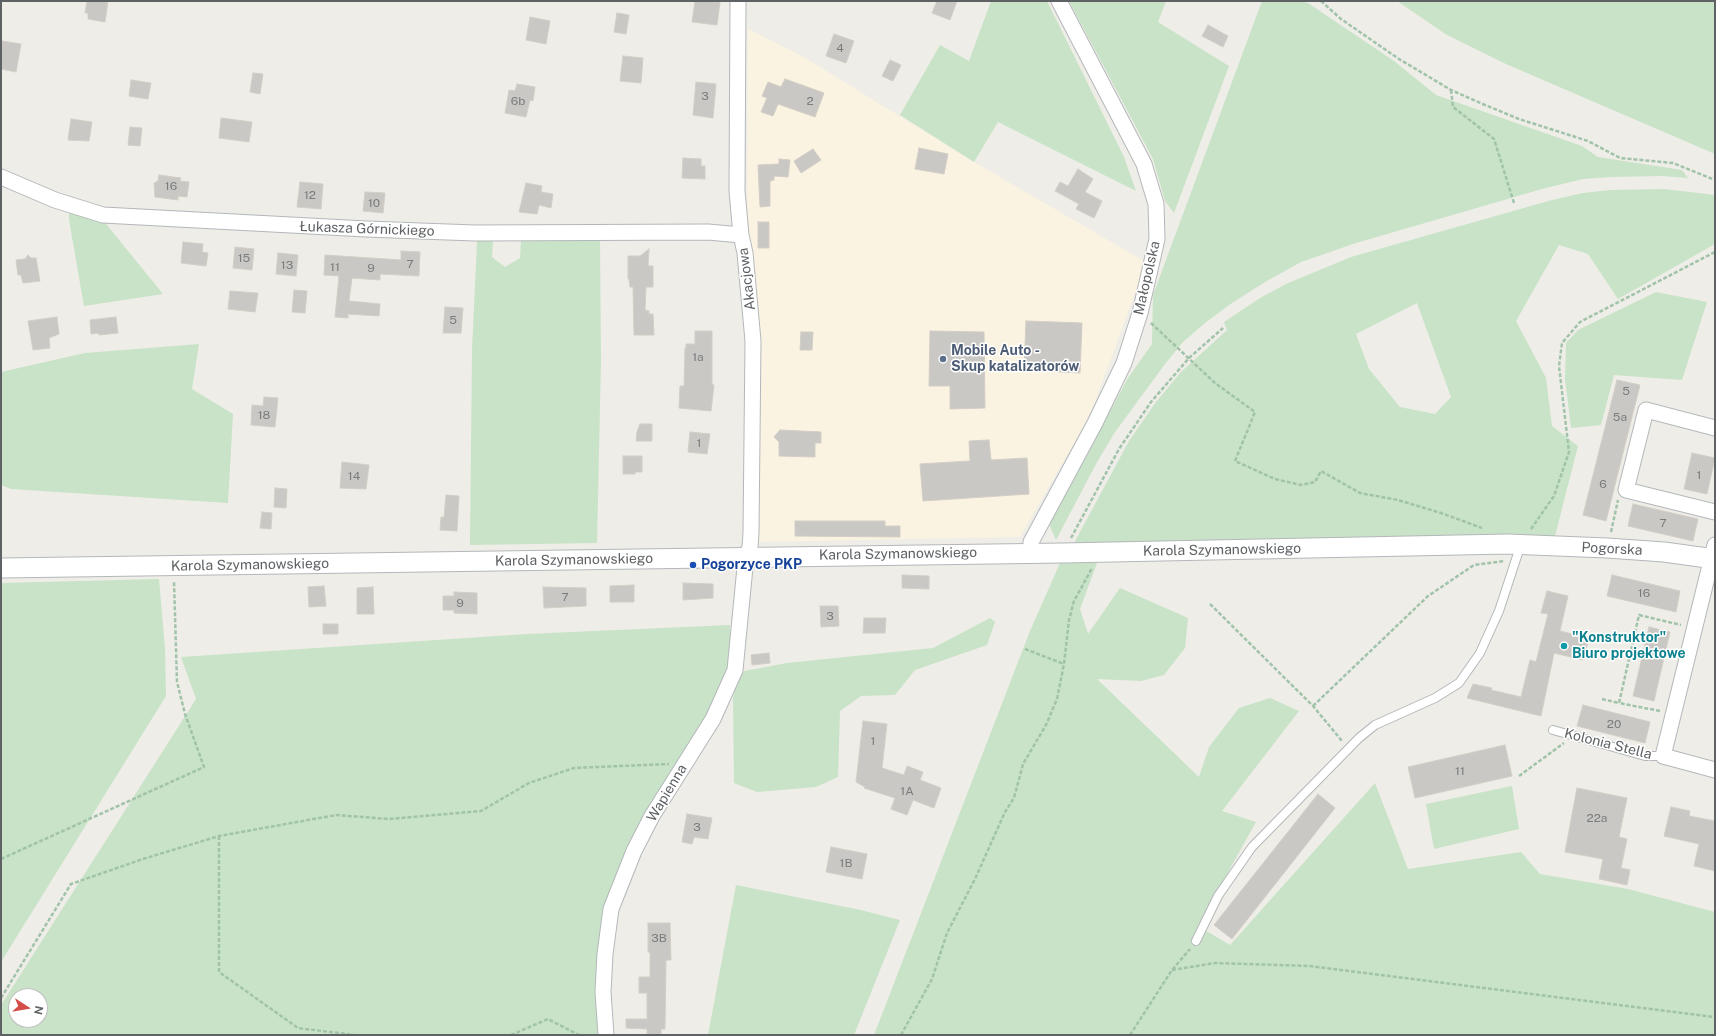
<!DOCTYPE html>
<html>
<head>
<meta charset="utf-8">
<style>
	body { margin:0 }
	#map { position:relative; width:1716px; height:1036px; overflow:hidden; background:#efede7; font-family:"Public Sans",sans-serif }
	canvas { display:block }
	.frame { position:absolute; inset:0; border:2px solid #5e6265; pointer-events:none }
	.north { position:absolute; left:8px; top:988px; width:40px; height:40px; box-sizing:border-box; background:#fff; border:1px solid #bfc0c1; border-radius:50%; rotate:102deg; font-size:11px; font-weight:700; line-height:16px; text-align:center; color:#5e6265 }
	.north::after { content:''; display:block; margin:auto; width:14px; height:18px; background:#d34e48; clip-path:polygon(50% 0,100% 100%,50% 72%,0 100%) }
</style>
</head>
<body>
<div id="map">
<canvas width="1716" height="1036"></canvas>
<div class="frame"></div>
<div class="north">N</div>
</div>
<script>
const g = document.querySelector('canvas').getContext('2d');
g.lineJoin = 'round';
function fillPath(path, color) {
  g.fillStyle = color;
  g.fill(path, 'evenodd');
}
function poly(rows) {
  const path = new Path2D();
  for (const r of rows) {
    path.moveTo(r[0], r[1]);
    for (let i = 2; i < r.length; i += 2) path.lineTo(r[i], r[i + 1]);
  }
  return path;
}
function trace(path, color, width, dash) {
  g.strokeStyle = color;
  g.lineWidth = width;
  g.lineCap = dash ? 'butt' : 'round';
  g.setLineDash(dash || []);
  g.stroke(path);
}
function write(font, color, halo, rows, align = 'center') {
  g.font = font + ' "Public Sans",sans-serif';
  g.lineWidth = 3;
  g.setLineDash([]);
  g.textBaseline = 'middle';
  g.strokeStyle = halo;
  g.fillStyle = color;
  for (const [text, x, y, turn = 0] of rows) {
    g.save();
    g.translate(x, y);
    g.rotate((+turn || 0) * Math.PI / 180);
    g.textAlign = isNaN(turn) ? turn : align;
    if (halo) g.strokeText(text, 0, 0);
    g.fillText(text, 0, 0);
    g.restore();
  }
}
fillPath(poly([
	[748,29,802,56,974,162,1144,261,1140,280,1090,415,1020,537,755,542,747,239]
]), '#faf3e1');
fillPath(poly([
	[991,1,1047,1,1124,157,1136,191,998,122,974,162,900,115,940,45,969,61],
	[1069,1,1166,1,1158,22,1229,66,1174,213,1165,201,1153,159],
	[1262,1,1298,1,1308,3,1394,61,1436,95,1582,146,1598,157,1682,170,1688,178,1662,176,1610,177,1583,179,1542,189,1356,243,1301,262,1265,282,1229,305,1205,323,1183,342,1165,364,1115,432,1096,464,1056,540,1049,524,1128,378,1152,344,1153,295],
	[1397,1,1715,1,1715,154,1506,64,1447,35],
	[1664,189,1715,195,1715,244,1618,299,1588,254,1559,245,1516,321,1546,378,1552,426,1578,446,1555,536,1073,545,1129,441,1156,402,1181,372,1227,330,1224,322,1260,298,1286,284,1351,257,1552,200,1583,193,1610,190],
	[1417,303,1451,397,1435,414,1400,407,1369,369,1356,334],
	[71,211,102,219,163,294,84,306,69,220,69,214],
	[600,239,601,361,597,543,470,545,472,350,477,241,493,241,492,257,505,267,520,258,521,240],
	[1656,292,1707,302,1682,380,1614,375,1601,425,1571,428,1565,379,1566,343,1578,330],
	[199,344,192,389,233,414,228,503,11,489,1,485,1,372,85,353],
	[1060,563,1097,563,1080,609,1088,634,1120,588,1188,618,1185,648,1164,675,1141,681,1097,679,1199,777,1209,747,1239,708,1270,698,1299,711,1222,811,1256,822,1198,926,1230,945,1375,783,1408,869,1521,852,1540,874,1628,889,1715,912,1715,1035,874,1035,1030,631],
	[159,579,165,649,166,696,1,962,1,583],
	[990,618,995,622,987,645,915,670,895,695,861,696,840,711,838,777,816,787,757,792,734,783,733,698,739,672,787,663,933,648],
	[730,625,730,669,713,710,643,817,627,847,604,908,597,998,598,1035,1,1035,1,1005,196,699,181,657,527,634],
	[16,996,40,996,40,1020,16,1020],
	[1512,786,1519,829,1434,849,1426,804],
	[736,885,861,910,900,920,854,1035,708,1035]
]), '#c8e3c7');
const building = poly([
	[87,1,108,1,105,22,88,19,88,13,85,13,87,1],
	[695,1,720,2,717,25,692,22,695,1],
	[937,1,957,1,950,20,932,13,937,1],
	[617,13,629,15,626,34,614,32,617,13],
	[530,17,550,21,546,44,526,40,530,17],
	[1208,25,1228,36,1223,47,1202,36,1208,25],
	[834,34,854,41,846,63,826,56,834,34],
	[2,41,21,44,16,72,1,69,2,41],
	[623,56,643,58,641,83,620,81,623,56],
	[890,60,901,65,893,81,882,76,890,60],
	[253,73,263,74,260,94,250,92,253,73],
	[785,79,824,93,815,117,778,104,773,116,761,112,767,98,762,96,768,82,781,87,785,79],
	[131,80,151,83,148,99,129,96,131,80],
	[696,82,716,84,713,118,693,115,696,82],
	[517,84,535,87,533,101,530,100,526,117,505,113,509,90,515,91,517,84],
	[221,118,252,122,249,142,219,138,221,118],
	[71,119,92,122,89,141,68,140,71,119],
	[130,127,142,128,140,146,128,145,130,127],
	[919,148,948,154,944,174,915,169,919,148],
	[813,149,821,160,801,173,794,161,813,149],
	[683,158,701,159,701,166,705,166,705,179,682,178,683,158],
	[779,159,790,160,788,177,774,176,774,180,770,181,770,206,760,207,758,165,779,164,779,159],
	[1078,169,1093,179,1085,192,1102,201,1094,218,1076,209,1079,204,1055,191,1060,182,1068,186,1078,169],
	[159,175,181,178,180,181,189,182,187,197,178,196,178,200,155,197,154,183,158,181,159,175],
	[300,182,323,184,321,209,297,207,300,182],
	[526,183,542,186,541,192,553,194,551,208,539,205,537,214,519,212,526,183],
	[365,192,385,193,383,213,363,211,365,192],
	[758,222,769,222,769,248,758,248,758,222],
	[183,242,203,244,202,252,208,253,206,266,181,263,183,242],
	[235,247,254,249,252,270,233,268,235,247],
	[649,249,648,266,653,266,653,287,646,287,645,310,649,311,649,314,653,314,654,335,634,335,633,287,630,287,629,279,628,279,628,256,640,256,649,249],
	[401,251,420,252,419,276,380,274,380,280,352,278,349,301,380,304,379,316,348,314,348,318,335,317,339,276,324,275,325,255,401,260,401,251],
	[278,253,298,255,296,276,276,274,278,253],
	[28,255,31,258,36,258,40,281,23,283,21,275,18,275,16,260,25,259,28,255],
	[294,290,307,291,305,313,292,312,294,290],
	[230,291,258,293,255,312,228,309,230,291],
	[445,307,463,308,461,333,443,333,445,307],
	[57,317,59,334,49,338,50,348,33,350,28,321,57,317],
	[116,317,118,333,99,335,98,333,91,334,90,320,116,317],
	[1026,321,1082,323,1080,373,1024,370,1026,321],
	[695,331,712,331,712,384,714,385,711,411,679,408,680,386,684,386,685,348,686,348,686,344,695,344,695,331],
	[930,331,984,332,985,408,950,409,950,386,929,386,930,331],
	[801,332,813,332,812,350,800,350,801,332],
	[1617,380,1640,385,1606,521,1583,515,1617,380],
	[264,397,278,398,275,427,251,425,252,405,263,406,264,397],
	[640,424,652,424,652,441,636,441,637,432,640,424],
	[780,430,821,432,821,443,815,443,815,457,779,456,779,442,774,437,780,430],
	[690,432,710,434,707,454,688,452,690,432],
	[989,440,991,460,1027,458,1029,494,923,501,920,464,970,461,969,441,989,440],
	[1692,453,1715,458,1707,494,1684,489,1692,453],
	[623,456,642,456,642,472,635,472,635,474,623,474,623,456],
	[342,462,369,465,366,489,340,488,342,462],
	[275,488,287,489,286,508,274,507,275,488],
	[446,495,459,496,457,531,440,530,441,517,444,517,446,495],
	[1633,504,1698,519,1693,541,1628,526,1633,504],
	[262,512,272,513,271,529,260,528,262,512],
	[795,521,885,521,885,526,900,526,900,537,795,536,795,521],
	[902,575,929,576,929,589,902,588,902,575],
	[1612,575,1680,591,1676,612,1607,596,1612,575],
	[683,583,713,584,713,598,683,600,683,583],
	[634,585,634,602,610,602,610,586,634,585],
	[324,586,326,606,309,607,308,587,324,586],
	[373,587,374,614,357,614,357,588,373,587],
	[543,587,586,588,586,606,544,608,543,587],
	[1547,591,1568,596,1560,631,1589,638,1583,660,1554,653,1541,716,1467,698,1473,684,1492,688,1491,690,1521,697,1530,660,1536,662,1548,614,1541,613,1547,591],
	[454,592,477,593,477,614,454,613,454,610,443,610,443,596,454,596,454,592],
	[820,606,838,606,839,626,821,627,820,606],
	[864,618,886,618,885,633,863,633,864,618],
	[323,624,338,624,338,634,323,634,323,624],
	[1649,627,1670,632,1654,701,1633,696,1649,627],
	[769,653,770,663,752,665,751,655,769,653],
	[1583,705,1650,722,1645,743,1577,726,1583,705],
	[863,721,887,724,882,768,904,775,907,766,923,772,920,780,941,788,934,808,913,800,907,815,891,809,895,798,864,788,865,787,856,782,863,721],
	[1505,745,1512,776,1415,798,1408,767,1505,745],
	[1577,788,1627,798,1619,837,1627,839,1621,868,1630,870,1627,885,1599,879,1603,859,1565,852,1577,788],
	[1318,794,1335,808,1232,939,1214,925,1318,794],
	[1671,807,1690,811,1689,816,1715,821,1715,871,1694,866,1699,844,1664,836,1671,807],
	[687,814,712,818,708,839,694,837,692,844,682,842,687,814],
	[831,847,867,854,862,879,826,872,831,847],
	[648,923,670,923,671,960,666,960,665,1029,661,1029,661,1035,647,1035,647,1029,626,1028,626,1019,647,1019,647,993,639,993,639,977,650,977,650,952,648,952,648,923]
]);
fillPath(building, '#cac8c4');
trace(building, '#d3cec6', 1);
const service = poly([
	[1553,730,1645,756,1663,756],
	[1196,941,1218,896,1252,847,1359,738,1375,725,1435,698,1459,683,1480,653,1499,611,1521,544]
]);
const minor = poly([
	[1,177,55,200,103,215,366,229,475,233,708,232,741,235],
	[1715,428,1646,410,1626,490,1715,512],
	[1715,545,1663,756,1715,770],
	[1031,552,1031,542,1095,423,1124,363,1140,313,1157,239,1156,204,1144,164,1059,1],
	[606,1035,603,992,605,954,611,909,634,851,652,816,713,719,735,670,746,557,750,547,751,533,753,341,745,253,741,235,737,191,738,1]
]);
const tertiary = poly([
	[1,568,1063,553,1508,544,1607,548,1664,552,1715,559]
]);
trace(service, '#b4b7ba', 10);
trace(minor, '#b4b7ba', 17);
trace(tertiary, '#b4b7ba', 21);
trace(poly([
	[1321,1,1341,19,1399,59,1451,90,1485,105,1519,119,1588,141,1620,158,1673,163,1715,180],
	[1451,90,1453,107,1494,139,1514,203],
	[1151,323,1215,383,1255,412,1235,461,1275,479,1301,485,1315,482,1321,471,1360,493,1398,500,1441,513,1482,528],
	[1531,529,1554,496,1569,452,1559,366,1562,343,1580,322,1715,252],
	[1611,532,1618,500],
	[1071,538,1119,449,1151,402,1189,358,1223,328],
	[1210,604,1313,706,1342,741],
	[1025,649,1064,664],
	[1602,699,1619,703],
	[1313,706,1428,596,1474,565,1504,561],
	[1660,711,1619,703,1639,615,1681,625],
	[1519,776,1564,743],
	[219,836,219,972,298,1028,354,1035],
	[1,859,204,767,185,714,177,682,174,581],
	[1172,970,1215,963,1310,966,1715,1017],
	[1,998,71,884,143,859,219,836,336,815,389,819,481,811,529,783,574,768,669,764],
	[511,1035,548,1019,579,1035],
	[901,1035,932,979,947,933,975,879,1005,812,1014,798,1023,764,1046,725,1057,699,1064,664,1069,620,1074,601,1092,568],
	[1130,1035,1172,970,1190,949]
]), '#a1c3aa', 2.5, [4, 2]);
trace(service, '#fff', 8);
trace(minor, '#fff', 15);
trace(tertiary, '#fff', 19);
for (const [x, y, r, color] of [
	[943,359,4,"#5c6f8a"],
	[693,565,4,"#1a4fb4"],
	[1564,646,4,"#0f9aa8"]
]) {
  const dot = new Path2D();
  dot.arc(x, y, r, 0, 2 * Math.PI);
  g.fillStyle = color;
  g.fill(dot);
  trace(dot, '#fff', 1.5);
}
write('12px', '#797c7d', null, [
	["4",840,48],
	["3",705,96],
	["6b",518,101],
	["2",810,101],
	["16",171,186],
	["12",310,195],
	["10",374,203],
	["15",244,258],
	["7",410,264],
	["13",287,265],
	["11",335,267],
	["9",371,268],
	["5",453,320],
	["1a",698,357],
	["5",1626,391],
	["18",264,415],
	["5a",1620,417],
	["1",699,443],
	["1",1699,475],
	["14",354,476],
	["6",1603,484],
	["7",1663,523],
	["16",1644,593],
	["7",565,597],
	["9",460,603],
	["3",830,616],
	["20",1614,724],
	["1",873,741],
	["11",1460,771],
	["1A",907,791],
	["22a",1597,818],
	["3",697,827],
	["1B",846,863],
	["3B",659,938]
]);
write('14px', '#5e6265', '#fff', [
	["Łukasza Górnickiego",367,229,2],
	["Małopolska",1147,278,-77],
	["Akacjowa",747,279,-97],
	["Pogorska",1612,549,3],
	["Karola Szymanowskiego",1222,550,-1],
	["Karola Szymanowskiego",898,554,-1],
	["Karola Szymanowskiego",574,560,-1],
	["Karola Szymanowskiego",250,565,-1],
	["Kolonia Stella",1608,744,14],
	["Wapienna",667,793,-59]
]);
write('bold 14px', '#4e5e75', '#fff', [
	["Mobile Auto -",951,351],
	["Skup katalizatorów",951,367]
], 'left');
write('bold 14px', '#164399', '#fff', [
	["Pogorzyce PKP",701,565]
], 'left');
write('bold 14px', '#0d838f', '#fff', [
	["\"Konstruktor\"",1572,638],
	["Biuro projektowe",1572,654]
], 'left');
</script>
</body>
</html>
